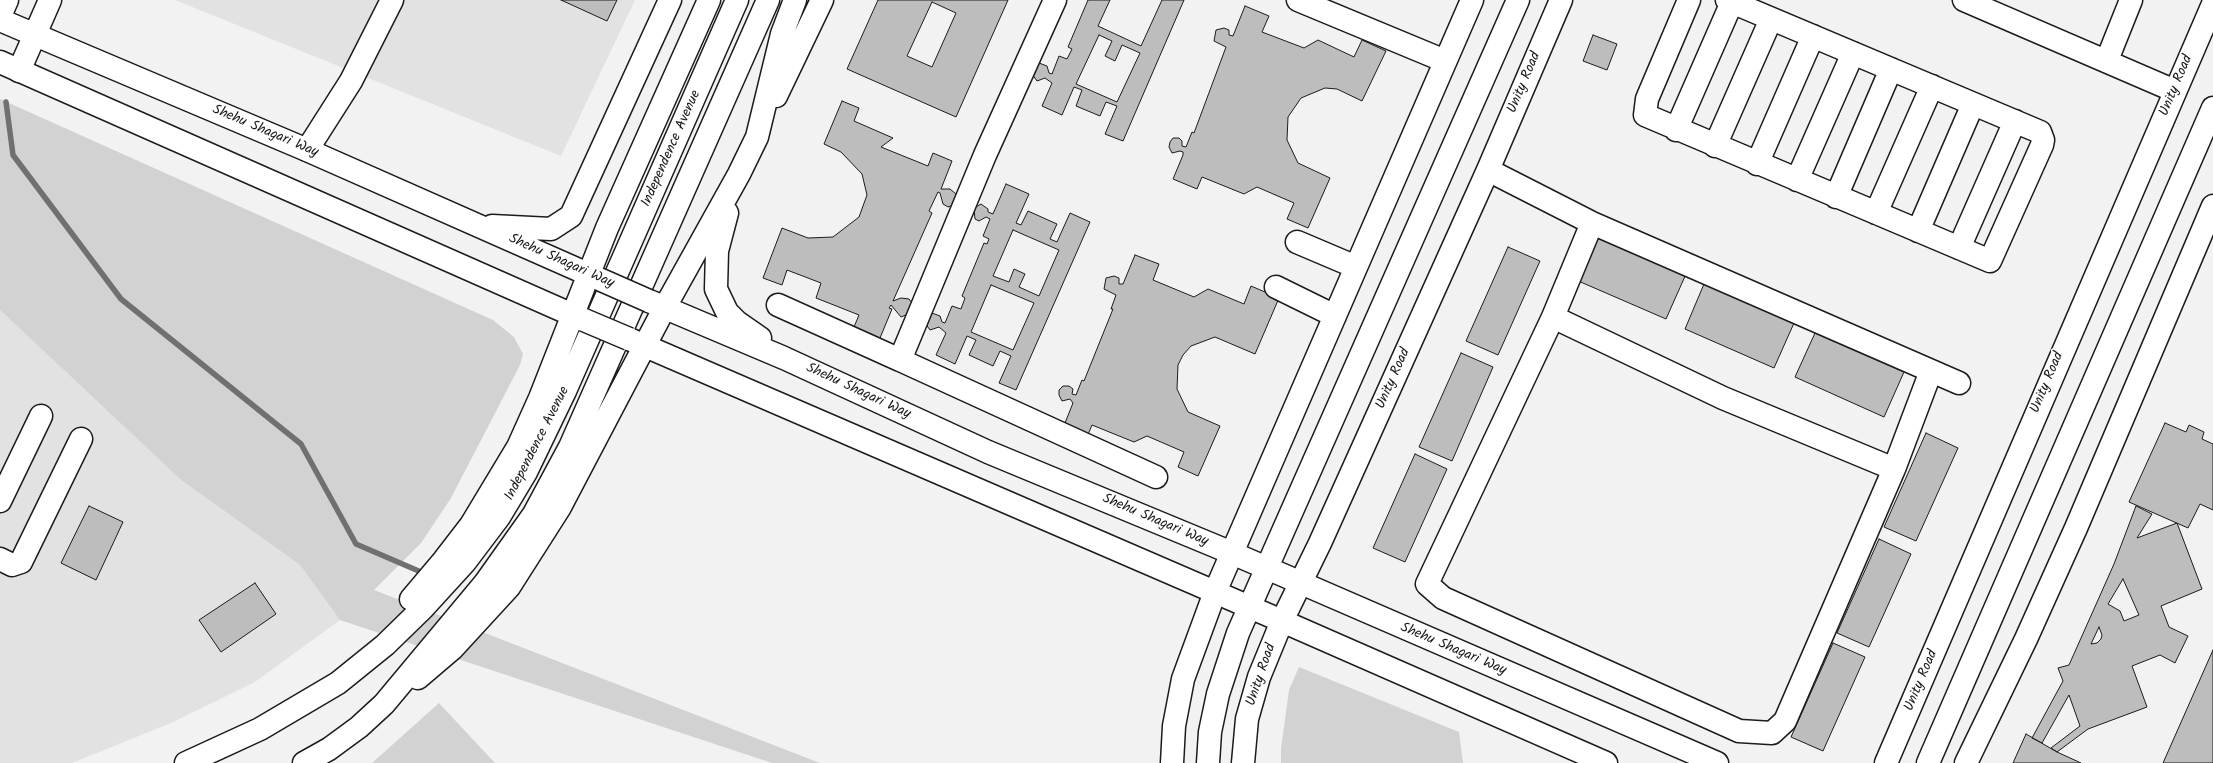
<!DOCTYPE html>
<html>
<head>
<meta charset="utf-8">
<style>
	body { margin:0 }
	canvas { display:block; background:#f2f2f2 }
</style>
</head>
<body>
<canvas width="2213" height="763"></canvas>
<script>
const g = document.querySelector('canvas').getContext('2d');
g.lineJoin = 'round';
function fillPath(path, color) {
  g.fillStyle = color;
  g.fill(path, 'evenodd');
}
function poly(rows) {
  const path = new Path2D();
  for (const r of rows) {
    path.moveTo(r[0], r[1]);
    for (let i = 2; i < r.length; i += 2) path.lineTo(r[i], r[i + 1]);
  }
  return path;
}
function trace(path, color, width, dash) {
  g.strokeStyle = color;
  g.lineWidth = width;
  g.lineCap = dash ? 'butt' : 'round';
  g.setLineDash(dash || []);
  g.stroke(path);
}
function write(font, color, halo, rows, align = 'center') {
  g.font = font + ' Kalam,sans-serif';
  g.lineWidth = 3;
  g.setLineDash([]);
  g.textBaseline = 'middle';
  g.strokeStyle = halo;
  g.fillStyle = color;
  for (const [text, x, y, turn = 0] of rows) {
    g.save();
    g.translate(x, y);
    g.rotate((+turn || 0) * Math.PI / 180);
    g.textAlign = isNaN(turn) ? turn : align;
    if (halo) g.strokeText(text, 0, 0);
    g.fillText(text, 0, 0);
    g.restore();
  }
}
fillPath(poly([
	[175,0,635,0,561,156],
	[0,310,181,480,300,565,340,620,255,682,171,723,72,763,0,763]
]), '#e2e2e2');
fillPath(poly([
	[0,99,493,320,514,337,523,354,520,365,451,498,421,543,374,590,820,763,772,763,340,620,300,565,181,480,0,310],
	[1299,667,1459,732,1463,763,1281,763,1281,749,1289,690],
	[439,703,495,763,372,763]
]), '#d2d2d2');
trace(poly([
	[6,102,13,155,121,299,301,444,356,544,421,572]
]), '#707070', 5.5);
const building = poly([
	[561,0,617,0,607,21,561,0],
	[878,0,1008,0,956,117,847,69,878,0],
	[932,2,956,13,932,67,907,56,932,2],
	[1088,0,1110,0,1098,26,1141,46,1162,0,1184,0,1123,141,1105,134,1117,106,1106,102,1100,116,1076,106,1082,90,1074,87,1062,115,1042,106,1052,83,1045,78,1037,81,1032,74,1035,66,1039,63,1047,66,1049,73,1052,74,1059,56,1067,59,1072,49,1068,47,1088,0],
	[1099,35,1112,41,1105,56,1115,61,1122,45,1140,53,1117,102,1076,84,1099,35],
	[1245,6,1269,16,1262,32,1304,48,1318,40,1354,57,1362,40,1386,51,1362,101,1337,89,1325,88,1301,98,1288,117,1287,140,1298,163,1330,178,1308,228,1287,219,1294,203,1257,187,1244,194,1202,177,1197,189,1173,179,1183,155,1183,152,1180,151,1172,153,1169,147,1170,142,1173,138,1179,138,1182,141,1182,146,1186,147,1192,132,1194,133,1226,47,1214,41,1216,30,1224,28,1229,30,1229,35,1233,36,1245,6],
	[1593,35,1617,44,1607,70,1583,61,1593,35],
	[842,101,859,108,854,121,893,138,881,147,928,166,933,153,952,161,941,189,950,189,956,194,956,199,954,205,948,207,943,204,940,193,938,192,929,211,932,213,893,301,901,298,909,299,912,303,911,313,901,317,891,305,889,308,892,309,880,338,854,327,859,315,816,298,821,283,787,270,782,285,763,278,782,228,808,238,833,237,859,217,867,195,862,174,841,152,824,144,842,101],
	[1006,184,1029,194,1016,223,1021,225,1028,211,1057,224,1050,239,1057,242,1070,213,1090,222,1016,390,999,383,1011,356,1000,351,993,366,969,355,976,340,967,336,955,364,936,355,946,333,939,327,930,330,925,323,928,316,932,313,940,316,942,322,945,323,952,306,961,309,965,298,962,296,984,243,987,244,989,239,983,236,990,219,986,217,979,221,975,219,974,208,981,204,988,209,988,212,993,214,1006,184],
	[1013,230,1059,250,1039,296,1019,287,1025,274,1014,269,1009,282,993,276,1013,230],
	[991,285,1034,303,1013,350,971,332,991,285],
	[1597,235,1686,274,1666,319,1576,280,1597,235],
	[1508,247,1540,261,1498,355,1466,341,1508,247],
	[1135,255,1159,264,1153,280,1194,297,1208,289,1244,304,1251,286,1279,298,1255,354,1215,337,1191,346,1183,355,1178,365,1177,389,1188,412,1220,426,1198,476,1178,467,1184,452,1147,436,1134,442,1092,425,1087,437,1063,428,1073,403,1070,399,1062,401,1059,395,1059,390,1063,386,1069,386,1073,389,1072,394,1076,395,1082,380,1084,381,1113,309,1111,309,1116,295,1104,289,1106,278,1114,276,1119,278,1119,284,1123,284,1135,255],
	[1704,284,1794,323,1774,368,1685,329,1704,284],
	[1815,333,1904,372,1884,417,1795,377,1815,333],
	[1461,353,1493,367,1452,461,1419,447,1461,353],
	[2165,423,2186,432,2189,425,2204,432,2202,439,2213,444,2213,510,2200,504,2188,528,2129,502,2165,423],
	[1926,433,1958,448,1916,541,1884,527,1926,433],
	[1415,454,1447,469,1405,562,1373,548,1415,454],
	[89,506,123,522,96,580,61,563,89,506],
	[2136,506,2152,514,2137,538,2177,523,2202,589,2161,606,2169,627,2188,636,2175,663,2160,655,2132,666,2147,707,2088,729,2057,752,2051,748,2080,726,2069,695,2042,743,2032,738,2063,681,2058,668,2069,665,2114,564,2136,506],
	[2123,579,2139,615,2124,621,2120,611,2108,604,2123,579],
	[2099,627,2102,635,2101,639,2097,643,2091,644,2099,627],
	[1879,539,1911,554,1869,647,1837,633,1879,539],
	[255,583,276,614,221,652,199,620,255,583],
	[1833,643,1865,657,1823,751,1791,737,1833,643],
	[2213,650,2213,763,2163,763,2213,650],
	[2026,734,2057,752,2081,763,2013,763,2026,734]
]);
fillPath(building, '#bdbdbd');
trace(building, '#1c1c1c', 1);
const minor = poly([
	[1298,0,1445,61],
	[1689,0,1647,99,1645,115,1990,261,2042,145,2043,140,2040,132,1727,0],
	[1964,0,2175,91],
	[0,16,7,0],
	[2107,60,2131,0],
	[19,71,50,0],
	[1676,130,1732,2],
	[1715,146,1771,19],
	[307,150,351,81,392,0],
	[1757,164,1813,36],
	[1488,170,1592,223,1959,383],
	[1797,180,1853,53],
	[1836,197,1891,69],
	[1876,213,1932,86],
	[1592,223,1553,317,1427,584,1443,598,1739,731,1772,733,1785,721,1894,469],
	[1918,231,1973,104],
	[1297,242,1356,267],
	[1959,248,2015,121],
	[1276,287,1335,316],
	[778,305,900,360,985,155,1055,0],
	[1553,317,1723,398,1894,469,1931,371],
	[900,360,1156,477],
	[0,501,41,416],
	[0,559,12,565,21,562,81,439],
	[1172,763,1174,726,1183,679,1215,592,1472,0],
	[1208,763,1210,732,1218,694,1238,633,1518,0],
	[1243,763,1247,719,1259,677,1282,621,1320,543,1488,170,1561,0],
	[1886,763,2213,4],
	[1928,763,2213,108],
	[1966,763,2026,639,2076,528,2213,206]
]);
const major = poly([
	[0,20,307,150,599,279],
	[0,62,584,320],
	[776,96,822,0],
	[727,213,717,251,716,289,727,312,737,322,760,338],
	[492,226,551,229,571,216,670,0],
	[649,301,784,358,988,452,1232,553,1717,763],
	[629,339,1282,621,1606,763],
	[411,599,444,560,471,525,518,447,540,398,607,228,709,0],
	[418,678,452,649,509,587,560,507,665,307,739,174,757,137,782,34,795,0],
	[186,763,260,729,338,683,385,645,423,608,465,562,499,517,526,472,565,391,737,0],
	[304,763,329,749,359,727,384,704,485,583,534,514,570,447,768,0]
]);
trace(minor, '#1c1c1c', 25);
trace(major, '#1c1c1c', 25);
trace(minor, '#fff', 22);
trace(major, '#fff', 22);
const majorBridge = poly([
	[599,279,649,301],
	[584,320,629,339]
]);
trace(majorBridge, '#1c1c1c', 25, []);
trace(majorBridge, '#fff', 22);
write('14px', '#1c1c1c', '#fff', [
	["Unity Road",1525,83,-67],
	["Unity Road",2177,86,-67],
	["Shehu Shagari Way",265,132,23],
	["Independence Avenue",672,149,-66],
	["Shehu Shagari Way",561,262,24],
	["Unity Road",1394,379,-66],
	["Unity Road",2048,383,-67],
	["Shehu Shagari Way",858,392,25],
	["Independence Avenue",538,444,-63],
	["Shehu Shagari Way",1155,521,23],
	["Shehu Shagari Way",1453,650,23],
	["Unity Road",1262,675,-71],
	["Unity Road",1922,681,-67]
]);
</script>
</body>
</html>
